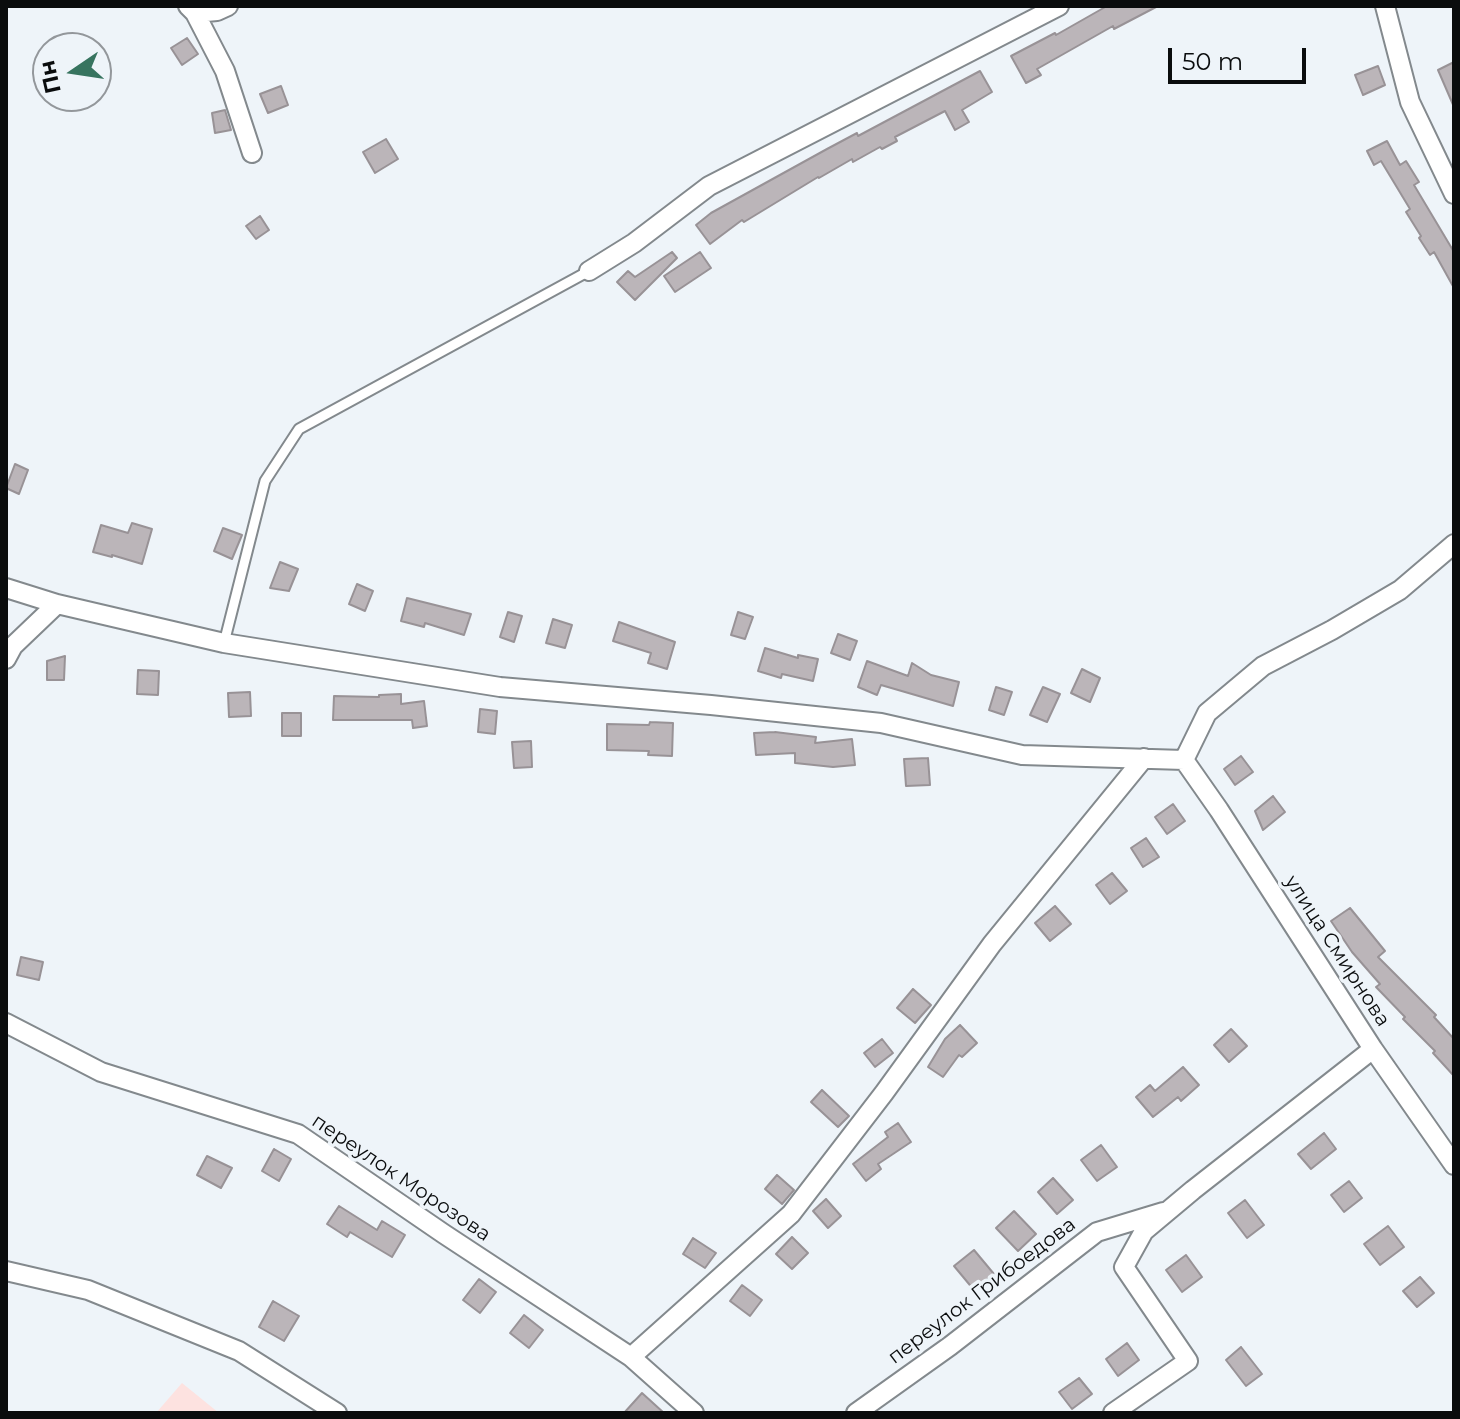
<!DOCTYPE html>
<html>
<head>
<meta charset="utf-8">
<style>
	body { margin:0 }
	#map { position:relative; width:1460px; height:1419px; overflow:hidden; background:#eef4f9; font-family:Montserrat,sans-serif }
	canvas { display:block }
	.frame { position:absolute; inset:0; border:8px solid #0a0c0d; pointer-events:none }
	.north { position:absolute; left:32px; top:32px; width:80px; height:80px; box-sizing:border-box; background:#eef4f9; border:2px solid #93979b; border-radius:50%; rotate:257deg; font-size:22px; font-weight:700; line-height:32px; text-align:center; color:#0a0c0d }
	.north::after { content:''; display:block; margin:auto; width:28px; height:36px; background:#37745f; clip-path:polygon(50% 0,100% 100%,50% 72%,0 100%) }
	.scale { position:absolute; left:1168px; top:48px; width:138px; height:36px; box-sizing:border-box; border:4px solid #0a0c0d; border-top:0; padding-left:10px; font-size:24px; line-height:28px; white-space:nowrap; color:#0a0c0d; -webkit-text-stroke:6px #eef4f9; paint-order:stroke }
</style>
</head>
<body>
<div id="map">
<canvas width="1460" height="1419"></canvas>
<div class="frame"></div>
<div class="north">Пн</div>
<div class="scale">50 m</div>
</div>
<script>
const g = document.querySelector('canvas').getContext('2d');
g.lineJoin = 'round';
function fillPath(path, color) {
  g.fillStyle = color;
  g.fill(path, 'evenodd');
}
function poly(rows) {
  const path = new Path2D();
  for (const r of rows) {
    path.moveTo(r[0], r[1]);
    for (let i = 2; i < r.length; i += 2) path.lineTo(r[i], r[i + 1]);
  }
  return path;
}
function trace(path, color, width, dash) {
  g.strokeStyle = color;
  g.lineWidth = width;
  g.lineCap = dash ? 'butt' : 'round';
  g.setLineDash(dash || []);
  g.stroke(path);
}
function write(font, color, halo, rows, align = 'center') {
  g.font = font + ' Montserrat,sans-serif';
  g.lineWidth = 7;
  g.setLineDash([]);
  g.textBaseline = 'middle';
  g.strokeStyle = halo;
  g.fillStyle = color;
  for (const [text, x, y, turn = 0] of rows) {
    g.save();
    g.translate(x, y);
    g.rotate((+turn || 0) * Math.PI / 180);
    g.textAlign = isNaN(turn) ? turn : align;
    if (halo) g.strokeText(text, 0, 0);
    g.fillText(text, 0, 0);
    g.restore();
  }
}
fillPath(poly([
	[182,1383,219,1413,156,1413]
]), '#fde2e0');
const building = poly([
	[1107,6,1158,6,1114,29,1113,26,1037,69,1041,75,1026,83,1011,56,1055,33,1056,35,1107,6],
	[187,38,198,54,182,65,171,48,187,38],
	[1454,62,1454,107,1438,70,1454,62],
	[1378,66,1385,85,1363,95,1355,75,1378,66],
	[980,71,992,92,962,110,969,122,955,130,945,111,895,137,897,141,882,149,880,147,853,162,852,159,819,178,818,177,744,222,742,220,710,244,696,225,711,213,827,149,857,133,858,136,980,71],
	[281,86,288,105,268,113,260,94,281,86],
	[225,110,231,130,215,133,212,113,225,110],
	[386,139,398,159,375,173,363,152,386,139],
	[1387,141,1400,165,1406,161,1419,182,1414,185,1454,252,1454,288,1434,252,1430,255,1419,238,1421,236,1406,212,1410,209,1381,161,1374,165,1367,151,1387,141],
	[260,216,269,230,256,239,246,226,260,216],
	[672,252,677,258,635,300,617,282,628,271,635,277,672,252],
	[700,252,711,268,675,292,664,276,700,252],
	[15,464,28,470,19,494,6,488,15,464],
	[132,523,152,529,142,564,112,555,112,557,93,552,101,525,128,533,132,523],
	[223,528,242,535,232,559,214,551,223,528],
	[280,562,298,569,289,591,270,588,280,562],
	[357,584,373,591,365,611,349,604,357,584],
	[407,598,471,614,464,635,425,623,424,627,401,621,407,598],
	[508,612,522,616,514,642,500,637,508,612],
	[738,612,753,617,745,639,731,635,738,612],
	[553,619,572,625,565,648,546,643,553,619],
	[619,622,675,642,667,669,648,663,651,653,613,641,619,622],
	[838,634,857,641,850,660,831,653,838,634],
	[765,648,798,658,798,655,818,659,813,681,782,674,781,678,758,671,765,648],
	[65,656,64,680,47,680,47,661,65,656],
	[867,661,908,676,912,663,931,675,959,682,953,706,881,685,877,695,858,687,867,661],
	[1082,669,1100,678,1090,702,1071,693,1082,669],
	[138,670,159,671,158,695,137,694,138,670],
	[996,687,1012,692,1004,715,989,710,996,687],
	[1043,687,1060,694,1047,722,1030,715,1043,687],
	[250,692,251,716,229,717,228,693,250,692],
	[401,694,401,704,424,701,427,726,413,728,412,720,333,720,334,696,379,697,379,695,401,694],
	[480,709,497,711,495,734,478,732,480,709],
	[282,713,301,713,301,736,282,736,282,713],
	[650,722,673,723,672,756,648,755,649,751,607,750,607,724,649,725,650,722],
	[775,732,816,737,815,743,852,739,855,765,833,767,795,763,795,753,756,755,754,733,775,732],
	[531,741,532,767,514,768,512,742,531,741],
	[1241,756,1253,772,1235,785,1224,769,1241,756],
	[928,758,930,785,906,786,904,759,928,758],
	[1273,796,1285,812,1263,830,1255,811,1273,796],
	[1173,804,1185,821,1167,834,1155,817,1173,804],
	[1146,838,1159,857,1143,867,1131,848,1146,838],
	[1112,873,1127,891,1110,904,1096,885,1112,873],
	[1055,906,1071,924,1050,941,1035,923,1055,906],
	[1350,908,1385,951,1378,957,1436,1015,1434,1017,1454,1039,1454,1076,1433,1053,1435,1051,1403,1019,1405,1017,1376,987,1380,984,1352,952,1331,921,1350,908],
	[21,957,43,962,39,980,17,975,21,957],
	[913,989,931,1005,915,1023,897,1008,913,989],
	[960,1025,977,1043,962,1057,959,1055,943,1077,928,1067,945,1039,960,1025],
	[1231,1029,1247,1046,1229,1062,1214,1045,1231,1029],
	[882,1039,893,1053,875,1067,864,1053,882,1039],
	[1183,1067,1199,1085,1181,1101,1178,1097,1153,1117,1136,1097,1150,1085,1155,1091,1183,1067],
	[822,1090,849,1116,838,1127,811,1102,822,1090],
	[898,1123,911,1142,878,1164,881,1169,866,1181,853,1164,888,1137,885,1132,898,1123],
	[1324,1133,1336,1149,1311,1169,1298,1154,1324,1133],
	[1101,1145,1117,1167,1097,1181,1081,1160,1101,1145],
	[274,1149,291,1159,279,1181,262,1171,274,1149],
	[207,1156,232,1168,221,1188,197,1175,207,1156],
	[777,1175,794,1190,782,1204,765,1189,777,1175],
	[1053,1178,1073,1200,1057,1214,1038,1192,1053,1178],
	[1349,1181,1362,1198,1344,1212,1331,1195,1349,1181],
	[826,1199,841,1216,828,1228,813,1211,826,1199],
	[1245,1200,1264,1225,1247,1238,1228,1213,1245,1200],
	[339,1206,377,1230,382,1221,405,1235,392,1257,350,1232,347,1237,327,1224,339,1206],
	[1014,1211,1036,1234,1018,1251,996,1228,1014,1211],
	[1388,1226,1404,1247,1380,1265,1364,1244,1388,1226],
	[792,1237,808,1253,792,1269,776,1254,792,1237],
	[693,1238,716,1253,705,1268,683,1254,693,1238],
	[974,1250,994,1274,974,1290,954,1266,974,1250],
	[1186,1255,1202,1277,1182,1292,1166,1270,1186,1255],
	[1420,1277,1434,1293,1417,1307,1403,1291,1420,1277],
	[479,1279,496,1292,480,1313,463,1300,479,1279],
	[742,1285,762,1300,750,1316,730,1301,742,1285],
	[273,1301,299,1316,284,1341,259,1327,273,1301],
	[524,1315,543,1330,529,1348,510,1333,524,1315],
	[1127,1343,1139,1360,1118,1376,1106,1359,1127,1343],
	[1241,1347,1262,1374,1246,1386,1226,1360,1241,1347],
	[1079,1378,1092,1394,1072,1409,1059,1392,1079,1378],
	[642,1393,664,1413,624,1413,642,1393]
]);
fillPath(building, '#bbb5b9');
trace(building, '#989296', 2);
const service = poly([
	[224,643,265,481,299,429,589,271]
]);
const minor = poly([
	[188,6,195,13,217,11,228,6],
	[1385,6,1410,102,1454,194],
	[195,13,225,71,252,153],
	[589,271,634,243,709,186,1059,6],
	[6,588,57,604],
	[6,659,13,646,57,604,224,643,500,687,711,705,881,723,1022,755,1184,760],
	[1184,760,1219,810,1373,1049,1454,1165],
	[1184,760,1207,713,1263,666,1332,630,1400,590,1454,544],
	[6,1023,101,1072,298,1134,444,1234,631,1357,694,1413],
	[6,1271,88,1290,239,1351,337,1413],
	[631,1357,791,1214,884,1093,992,944,1144,758],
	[856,1413,950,1346,1097,1232,1163,1212],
	[1113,1413,1188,1361,1124,1267,1144,1231,1193,1190,1373,1049]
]);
trace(service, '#83898d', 13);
trace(minor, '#83898d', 22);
trace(service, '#fff', 9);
trace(minor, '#fff', 18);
write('20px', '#0a0c0d', '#eef4f9', [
	["улица Смирнова",1337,951,57],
	["переулок Морозова",401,1178,34],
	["переулок Грибоедова",982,1291,-37]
]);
</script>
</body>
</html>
